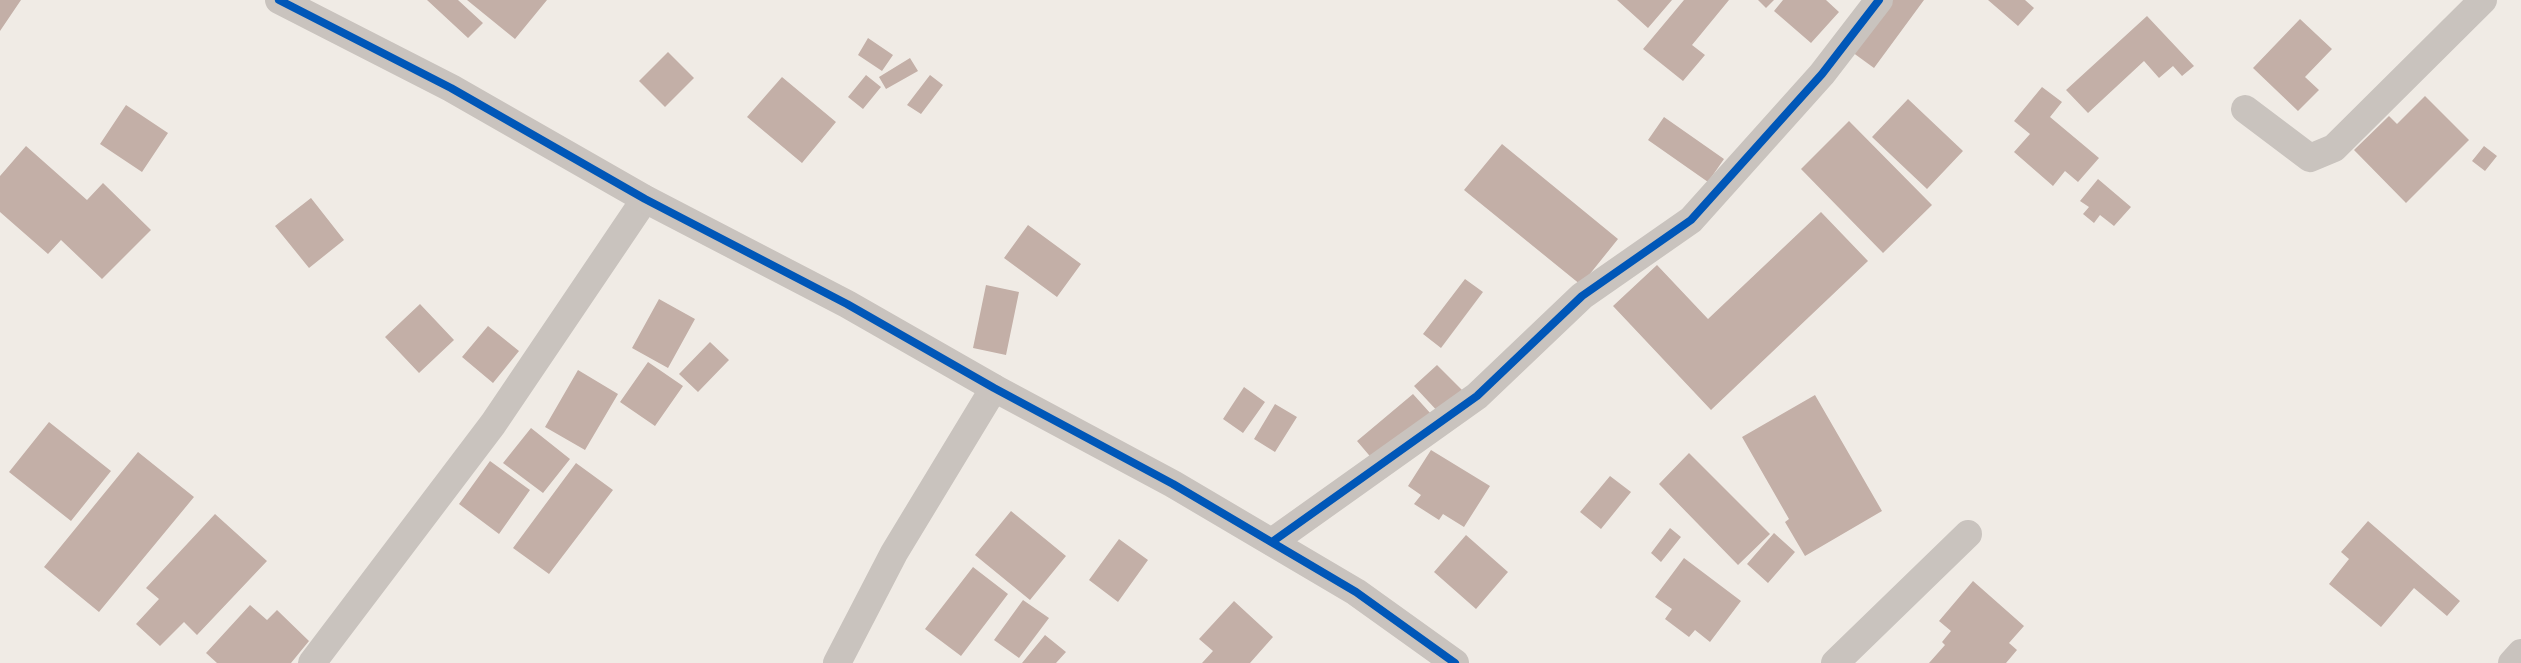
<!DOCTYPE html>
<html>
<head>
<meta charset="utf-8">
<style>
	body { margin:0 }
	canvas { display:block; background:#f0ebe5 }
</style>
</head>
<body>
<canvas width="2521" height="663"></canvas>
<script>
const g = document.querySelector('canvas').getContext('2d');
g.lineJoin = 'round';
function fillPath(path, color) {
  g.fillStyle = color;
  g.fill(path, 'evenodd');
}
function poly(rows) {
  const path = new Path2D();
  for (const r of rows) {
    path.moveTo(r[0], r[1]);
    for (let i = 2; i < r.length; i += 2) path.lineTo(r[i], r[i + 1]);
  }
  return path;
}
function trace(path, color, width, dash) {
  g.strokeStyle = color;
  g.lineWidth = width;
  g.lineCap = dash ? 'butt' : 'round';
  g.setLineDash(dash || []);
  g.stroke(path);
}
fillPath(poly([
	[0,0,21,0,0,31],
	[427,0,458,0,483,23,468,38],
	[467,0,547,0,515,39],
	[1617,0,1672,0,1648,28],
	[1684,0,1729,0,1692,45,1705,55,1683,81,1643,49],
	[1758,0,1774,0,1766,8],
	[1783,0,1826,0,1839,12,1811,43,1774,11],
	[1890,0,1924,0,1874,68,1852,52],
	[1988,0,2025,0,2034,8,2018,26],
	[2147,16,2194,66,2182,76,2173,66,2159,78,2144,61,2088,113,2066,90],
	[2300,19,2332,49,2305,77,2319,90,2298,111,2253,68],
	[868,38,893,55,882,71,858,55],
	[668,52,694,78,665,107,639,81],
	[910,58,918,71,886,89,879,77],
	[866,75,881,87,863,109,848,97],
	[930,75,943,85,921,114,907,105],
	[782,77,836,122,802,163,747,117],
	[2042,87,2062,102,2050,117,2099,158,2078,182,2065,171,2053,186,2014,152,2030,134,2014,121],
	[2425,96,2469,140,2406,203,2354,150,2389,116,2397,124],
	[1908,99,1963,151,1927,189,1872,137],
	[126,105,168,133,142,172,100,144],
	[1664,117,1724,159,1708,182,1648,140],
	[1849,121,1932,205,1883,253,1801,169],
	[1502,144,1618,239,1581,285,1464,190],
	[26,146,87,200,103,183,151,230,102,279,61,240,48,254,0,212,0,176],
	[2484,146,2497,156,2485,171,2472,161],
	[2098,179,2131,207,2114,226,2100,215,2094,223,2083,214,2089,207,2080,201],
	[311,198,344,240,309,268,275,226],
	[1821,212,1868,261,1711,410,1613,306,1657,265,1708,319],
	[1028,225,1081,264,1057,297,1004,258],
	[1465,279,1483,292,1441,348,1423,334],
	[986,285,1019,292,1006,355,973,348],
	[659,299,695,319,668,368,632,348],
	[420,304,454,340,419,373,385,337],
	[488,326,519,351,493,383,462,357],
	[710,342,729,360,698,392,679,374],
	[648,362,683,386,655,426,620,402],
	[1437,365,1465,393,1441,415,1414,386],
	[578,370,618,394,585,450,545,427],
	[1244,387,1265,402,1243,433,1223,419],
	[1413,394,1431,414,1374,461,1357,441],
	[1815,395,1882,511,1805,556,1785,522,1789,519,1742,437],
	[1275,404,1297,417,1275,452,1254,439],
	[49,422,111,471,71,521,9,472],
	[531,428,570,459,543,493,503,463],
	[1431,450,1490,486,1464,527,1443,514,1439,520,1414,504,1421,495,1408,486],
	[138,452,194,497,99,612,44,567],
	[1689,453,1770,534,1738,565,1659,484],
	[490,461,530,490,499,534,459,504],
	[576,463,613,490,549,574,513,548],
	[1610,476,1631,492,1601,529,1580,512],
	[1011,511,1066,556,1030,600,975,555],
	[215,514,267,561,197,635,184,622,160,646,136,624,159,599,146,588],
	[2368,521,2460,601,2447,616,2414,588,2381,627,2329,584,2349,559,2341,552],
	[1670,528,1681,537,1661,562,1651,553],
	[1774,533,1795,552,1768,583,1747,564],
	[1466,535,1508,572,1476,609,1434,572],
	[1119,539,1148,560,1118,602,1089,580],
	[1684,558,1741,601,1710,642,1695,630,1689,637,1665,619,1672,609,1655,597],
	[973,567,1008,594,961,656,925,629],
	[1973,581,2024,626,2009,643,2017,650,2006,663,1929,663,1945,645,1942,642,1951,631,1939,621],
	[1023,600,1049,618,1019,658,994,640],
	[1234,601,1273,637,1250,663,1202,663,1213,651,1199,639],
	[250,605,267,620,277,610,309,641,291,663,217,663,206,653],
	[1045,635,1066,652,1056,663,1022,663]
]), '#c3afa7');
trace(poly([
	[2245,109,2310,158,2334,148,2483,0],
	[1272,542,1477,396,1582,296,1691,220,1822,74,1879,0],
	[312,663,493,424,645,199],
	[837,663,894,553,994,388],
	[1835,663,1968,534],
	[2512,663,2521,653]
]), '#c9c3be', 28);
trace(poly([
	[279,0,451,88,645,199,847,304,994,388,1173,484,1356,592,1455,663]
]), '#c9c3be', 28);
trace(poly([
	[279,0,451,88,645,199,847,304,994,388,1173,484,1356,592,1455,663],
	[1272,542,1477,396,1582,296,1691,220,1822,74,1879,0]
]), '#0057b8', 8);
</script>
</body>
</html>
